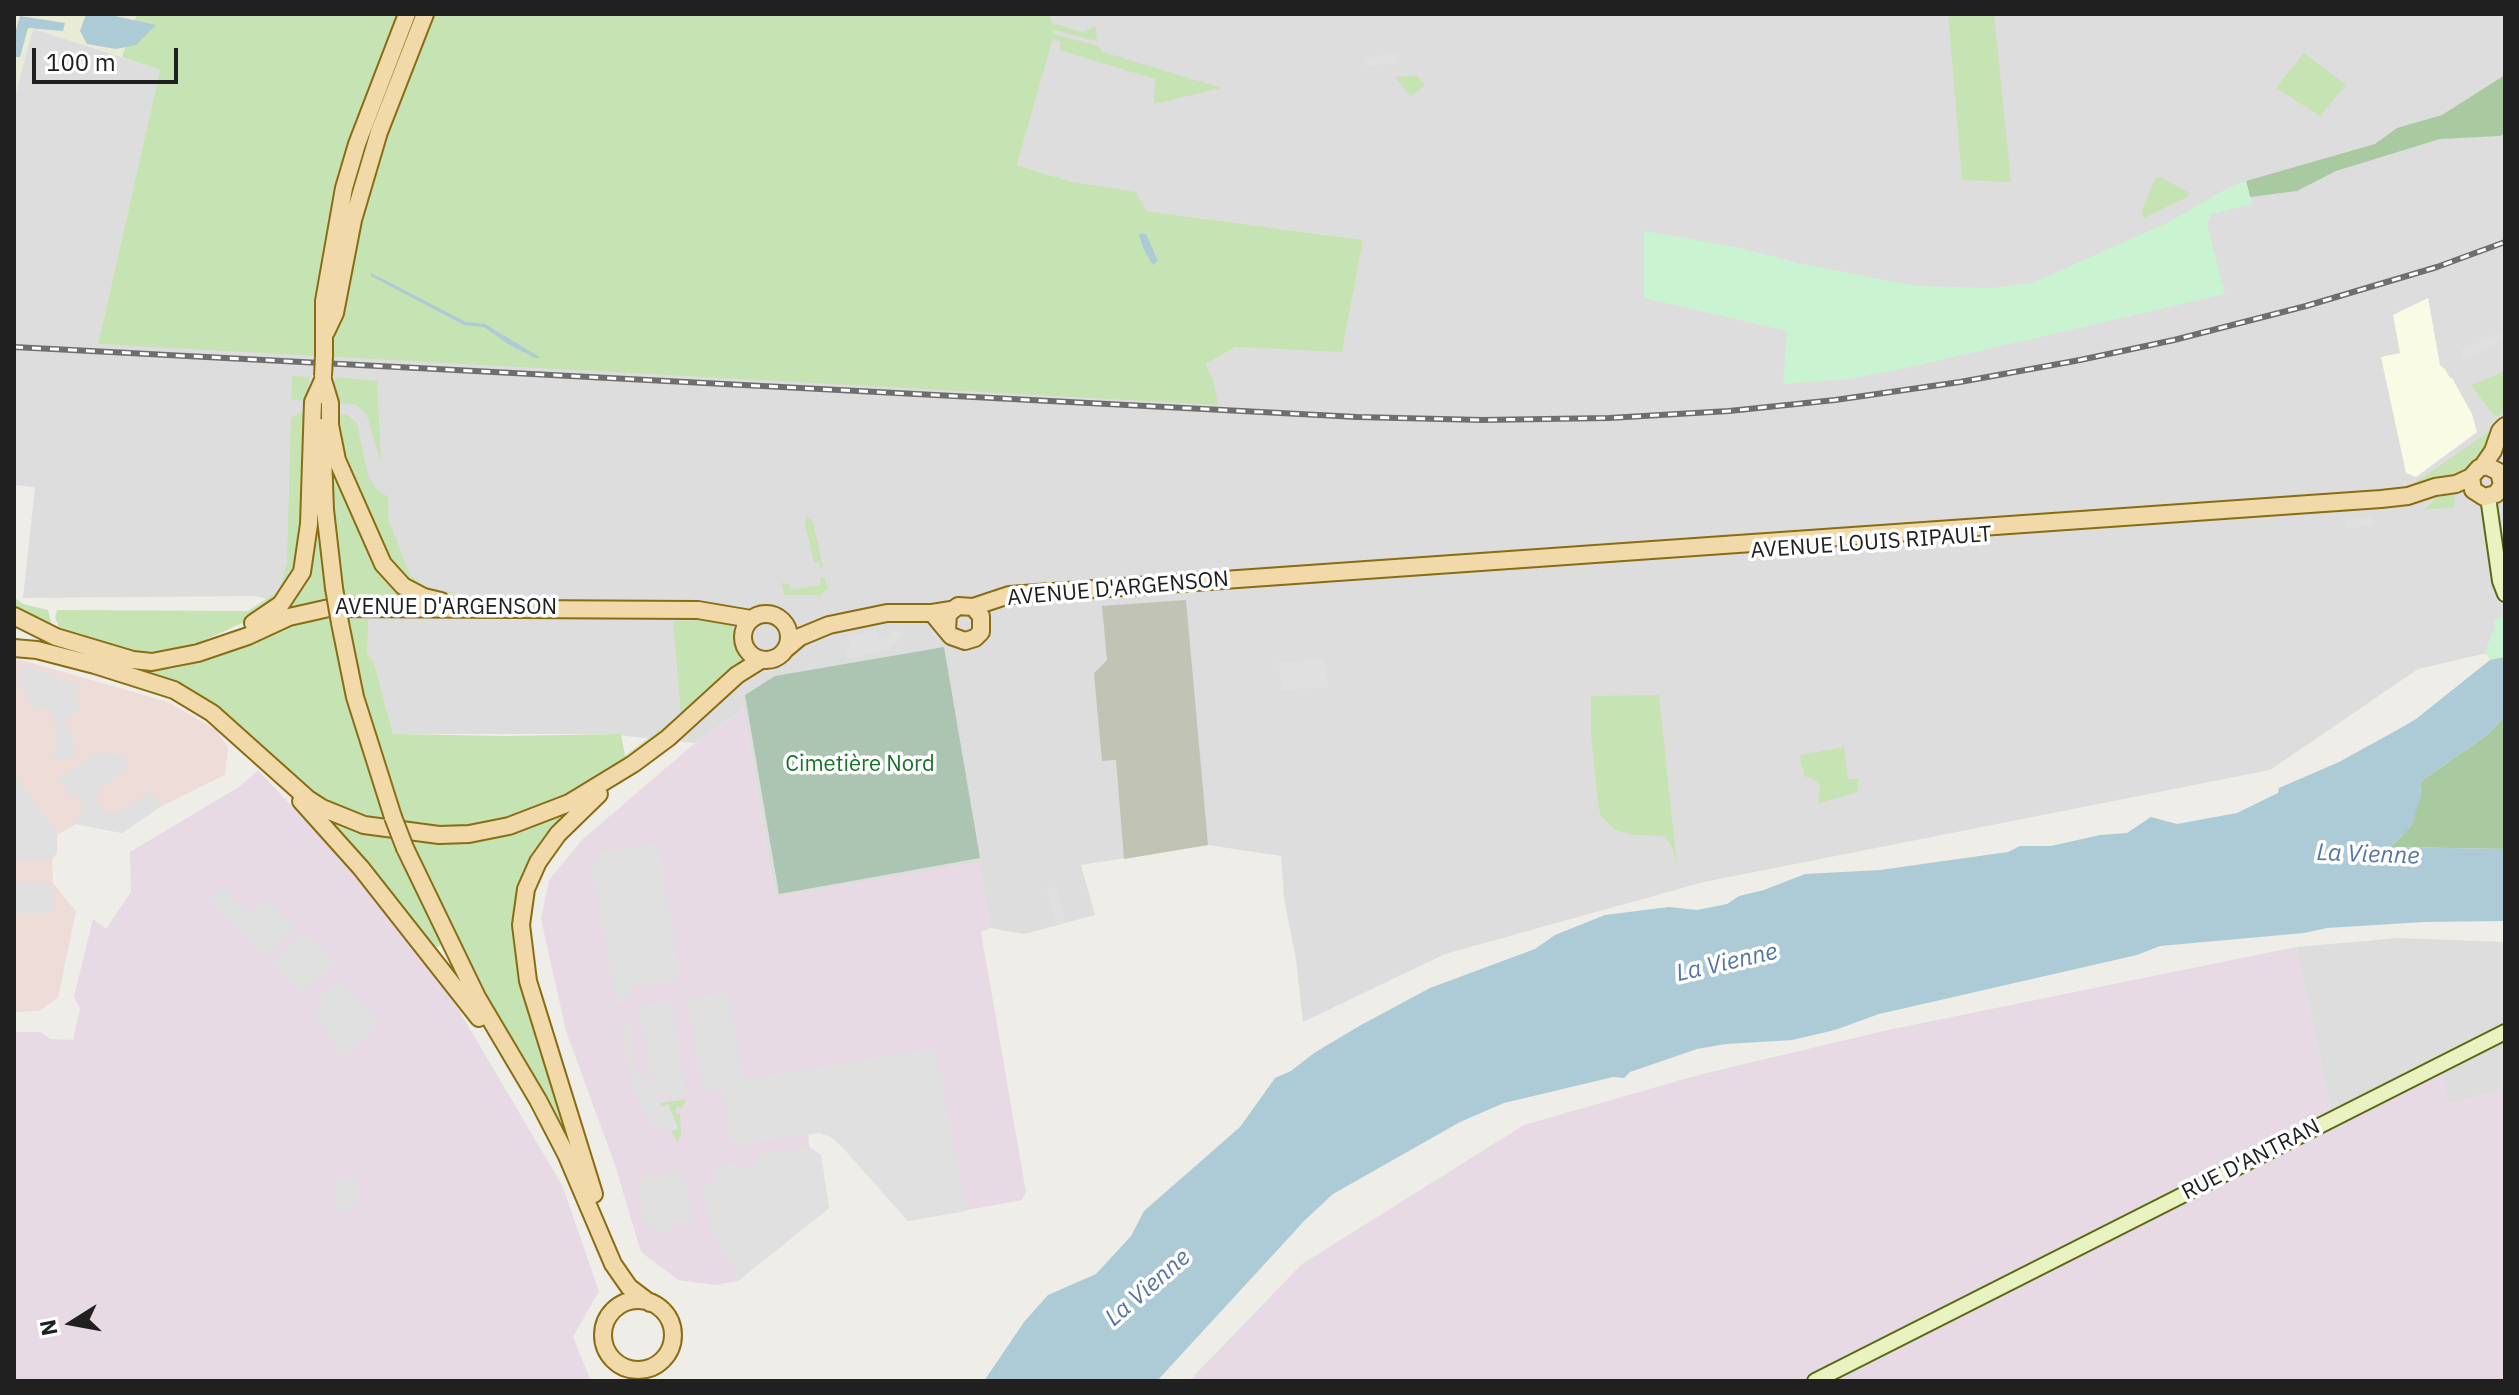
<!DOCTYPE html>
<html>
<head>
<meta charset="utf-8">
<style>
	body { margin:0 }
	#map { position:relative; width:2519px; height:1395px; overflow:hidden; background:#efede7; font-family:"IBM Plex Sans",sans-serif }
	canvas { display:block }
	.frame { position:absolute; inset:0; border:16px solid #202020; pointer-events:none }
	.north { position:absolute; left:32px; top:1283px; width:80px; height:80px; -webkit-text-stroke:6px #fff; paint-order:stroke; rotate:259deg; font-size:22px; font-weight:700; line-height:32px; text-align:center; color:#202020 }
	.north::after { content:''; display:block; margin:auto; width:28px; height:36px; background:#202020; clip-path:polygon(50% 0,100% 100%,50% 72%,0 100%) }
	.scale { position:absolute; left:32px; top:48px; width:146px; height:36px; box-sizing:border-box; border:4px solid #202020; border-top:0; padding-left:10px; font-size:24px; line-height:28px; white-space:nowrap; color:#202020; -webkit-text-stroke:6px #fff; paint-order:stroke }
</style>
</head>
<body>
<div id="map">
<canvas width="2519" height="1395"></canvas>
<div class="frame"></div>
<div class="north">N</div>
<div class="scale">100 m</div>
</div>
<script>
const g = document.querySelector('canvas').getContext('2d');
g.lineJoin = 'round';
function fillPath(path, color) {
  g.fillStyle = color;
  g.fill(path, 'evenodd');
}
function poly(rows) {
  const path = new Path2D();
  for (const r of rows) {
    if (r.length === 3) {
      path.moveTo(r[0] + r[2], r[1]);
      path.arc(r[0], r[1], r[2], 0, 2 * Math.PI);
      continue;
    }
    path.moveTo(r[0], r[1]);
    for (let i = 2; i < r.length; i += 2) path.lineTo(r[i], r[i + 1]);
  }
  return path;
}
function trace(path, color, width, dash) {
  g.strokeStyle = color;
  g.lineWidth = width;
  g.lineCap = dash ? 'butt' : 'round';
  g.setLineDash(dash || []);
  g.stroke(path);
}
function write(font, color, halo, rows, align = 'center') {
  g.font = font + ' "IBM Plex Sans",sans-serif';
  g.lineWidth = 7;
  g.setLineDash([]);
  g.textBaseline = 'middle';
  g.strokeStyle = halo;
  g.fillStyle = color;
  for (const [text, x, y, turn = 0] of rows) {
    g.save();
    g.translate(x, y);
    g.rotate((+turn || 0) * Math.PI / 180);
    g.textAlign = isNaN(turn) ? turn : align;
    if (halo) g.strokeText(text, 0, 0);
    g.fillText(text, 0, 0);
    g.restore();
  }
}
fillPath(poly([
	[1051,14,2505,14,2505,649,2418,669,2270,770,1704,882,1445,954,1303,1022,1296,960,1284,898,1281,856,1208,845,1081,865,1095,915,1024,934,990,928,979,863,775,897,743,709,695,743,606,734,393,734,374,663,367,652,367,619,346,619,255,596,23,598,35,487,14,485,14,99,33,28,160,70,98,344,1213,381,1206,364,1237,347,1342,351,1363,240,1145,211,1072,182,1017,165,1053,39],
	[2399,938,2505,942,2505,1089,2447,1104,2443,1070,2331,1111,2296,947]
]), '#dedddd');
fillPath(poly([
	[18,659,168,702,218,731,228,749,225,775,160,807,122,833,76,824,57,835,57,852,52,860,53,883,76,911,58,998,39,1011,14,1012,14,662]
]), '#eedcd9');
fillPath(poly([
	[743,709,775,897,979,862,990,928,981,932,1026,1192,1022,1200,908,1221,841,1145,831,1137,820,1133,808,1133,809,1147,821,1155,829,1208,738,1281,715,1285,678,1280,641,1252,615,1165,566,1031,541,919,549,880,583,839,695,743],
	[258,770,352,871,451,997,562,1185,599,1291,573,1337,591,1381,14,1381,14,1032,40,1032,51,1039,73,1040,80,1009,74,996,93,919,106,929,131,892,130,852,239,787],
	[2296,947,2331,1111,2444,1070,2447,1104,2505,1089,2505,1381,1189,1381,1302,1264,1524,1125,1702,1074,1888,1030]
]), '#e7dae4');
fillPath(poly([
	[2428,298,2440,365,2445,369,2450,378,2452,378,2472,414,2477,432,2416,477,2406,473,2381,357,2400,353,2393,315]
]), '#f9fbe4');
fillPath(poly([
	[1186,600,1208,845,1124,859,1116,760,1102,761,1094,673,1107,660,1102,606]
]), '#c1c3b4');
fillPath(poly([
	[14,14,137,14,122,57,33,29,14,99]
]), '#e8ebd5');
fillPath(poly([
	[137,14,1051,14,1052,23,1083,32,1095,26,1097,41,1053,30,1053,34,1098,46,1103,52,1222,88,1154,104,1155,79,1059,50,1061,42,1053,39,1017,165,1072,182,1136,192,1146,211,1363,240,1342,352,1236,347,1206,364,1213,380,1218,405,98,344,160,70,122,57],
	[1948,14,1994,14,2011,182,1962,180],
	[2304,53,2346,85,2320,116,2276,88],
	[1417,76,1425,85,1411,97,1395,77],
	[2156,177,2160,177,2189,193,2189,196,2144,218,2141,213],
	[2505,371,2505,412,2495,417,2471,385],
	[292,376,309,377,307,402,291,399],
	[335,377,377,381,381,462,366,413,356,405,334,402],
	[300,413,308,413,300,559,284,593,251,619,185,649,160,654,135,653,60,630,55,617,57,610,248,611,280,590,287,562,291,418],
	[334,413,348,415,357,423,368,476,376,489,388,497,389,521,410,575,427,588,457,593,427,594,399,577,343,466],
	[2488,432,2490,435,2486,449,2460,475,2409,487],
	[332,452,367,537,416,599,366,597,343,600,329,479],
	[313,469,328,601,281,612,294,598],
	[2454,494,2455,507,2423,510,2435,500,2434,498],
	[806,516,813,522,823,567,820,568,819,562,814,562,805,525],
	[824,577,828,588,821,595,785,595,781,583,789,584,791,590,821,585,820,578],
	[14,597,23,604,48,610,53,629,20,612,14,603],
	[326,614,327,619,332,619,350,712,386,821,385,825,319,801,210,702,180,686,141,672,142,669,172,669,197,663,288,621],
	[346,619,368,619,367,652,374,663,393,734,505,736,621,734,625,756,681,714,673,621,710,620,732,625,735,646,743,662,634,756,555,805,469,831,402,823,369,724],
	[1659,695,1677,866,1672,847,1664,836,1636,835,1615,830,1601,816,1598,804,1591,734,1591,696],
	[1844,747,1848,779,1859,779,1857,793,1818,803,1820,786,1814,779,1804,776,1800,755],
	[572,805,576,811,518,909,571,1138,568,1139,482,991,416,855,409,836,438,838],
	[325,813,389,833,443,944,433,949,323,820],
	[687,1099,682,1108,677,1107,675,1112,680,1114,681,1135,677,1142,671,1131,677,1129,668,1105,661,1107,660,1103]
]), '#c6e3b3');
fillPath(poly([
	[2505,75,2505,133,2500,136,2440,139,2336,171,2297,191,2250,197,2246,181,2375,144,2397,128,2442,115],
	[2505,716,2505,849,2390,847,2402,836,2421,795,2420,784,2424,779,2487,735]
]), '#a9c9a1');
fillPath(poly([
	[944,647,980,858,779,894,745,695,775,676]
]), '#abc5b2');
fillPath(poly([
	[2246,181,2252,204,2211,214,2207,224,2225,294,1906,368,1849,379,1783,384,1787,331,1644,298,1644,231,1736,247,1798,263,1915,286,1992,288,2032,283,2169,222,2224,190],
	[2504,614,2505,657,2490,660,2485,651,2495,627,2494,621]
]), '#caf3d1');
fillPath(poly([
	[1396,54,1397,62,1365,66,1364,58],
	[2505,331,2505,340,2463,359,2460,351],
	[2372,517,2373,526,2347,528,2346,519],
	[893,629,903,634,890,649,846,659,845,648,850,646,848,636,876,630,879,641,887,638],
	[1325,659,1328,687,1282,690,1279,662],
	[23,665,79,686,76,701,80,709,64,720,73,736,75,757,54,759,55,727,48,708,32,710,19,678],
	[98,752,124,757,131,767,98,789,98,802,103,811,116,814,148,792,153,793,160,807,122,833,76,824,84,803,77,793,70,797,58,779],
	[14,774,57,835,57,852,52,860,14,860],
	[658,843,680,979,632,987,624,1003,616,1004,591,863,599,862,597,853],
	[14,883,53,883,53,913,14,913],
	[1056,886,1065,922,1056,924,1047,889],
	[224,888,251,914,267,899,296,927,267,957,208,901],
	[303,932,336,963,301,993,273,964],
	[337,980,380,1022,343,1059,315,1012,322,1007,317,1001],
	[727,993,744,1080,936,1048,966,1211,908,1221,841,1146,831,1137,820,1133,732,1145,722,1089,703,1092,687,999],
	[671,1001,686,1095,661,1099,660,1093,657,1094,661,1107,668,1104,678,1128,671,1131,658,1125,650,1128,628,1075,637,1072,656,1084,655,1077,651,1077,639,1007],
	[628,1023,636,1068,629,1069,621,1025],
	[809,1147,811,1156,821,1155,829,1208,738,1281,735,1269,722,1252,720,1238,712,1239,703,1186,710,1185,716,1173,715,1166,736,1163,738,1169,756,1166,755,1155],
	[672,1169,684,1177,680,1184,687,1183,693,1220,671,1223,672,1231,657,1233,656,1226,645,1227,638,1183,646,1181,644,1174,652,1172,653,1179,668,1174],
	[335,1178,355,1178,361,1203,352,1203,352,1211,335,1211]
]), '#e0e0e0');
fillPath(poly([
	[86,14,106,14,156,25,136,45,116,49,87,44,80,31],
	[20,16,65,23,63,31,28,28,20,57,14,57,14,37],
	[1139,234,1146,234,1158,261,1153,265,1143,248],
	[371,273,466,322,485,324,541,358,535,358,508,344,484,327,464,325,371,276],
	[2505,657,2505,716,2487,735,2424,779,2420,784,2421,795,2412,826,2390,847,2505,849,2505,921,2424,922,2327,928,2304,933,2160,946,2137,955,1879,1014,1835,1030,1792,1040,1726,1044,1697,1049,1630,1072,1624,1078,1613,1077,1504,1103,1460,1122,1333,1194,1305,1220,1157,1381,984,1381,1024,1322,1048,1295,1096,1274,1131,1236,1144,1211,1240,1127,1275,1078,1291,1071,1314,1053,1361,1025,1430,988,1535,949,1555,935,1605,915,1669,907,1697,910,1727,904,1739,896,1764,890,1805,874,1880,870,2008,852,2020,846,2051,846,2100,835,2127,833,2151,817,2177,824,2237,813,2278,793,2279,788,2339,762,2399,729,2416,719,2490,660]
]), '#adcad7');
const secondary = poly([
	[2488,497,2500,581,2505,594],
	[1815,1381,2505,1032]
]);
const primary = poly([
	[326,332,335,313,353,220,379,132,425,14],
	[324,356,324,301,344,188,357,144,407,14],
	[323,380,330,403,330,425,337,460,383,564,403,586,424,597,441,601],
	[322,427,325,510,334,588],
	[2482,467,2493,451,2500,431,2505,426],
	[973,607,1009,595,2381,499,2408,496,2435,487,2456,484,2471,477,2479,468,2487,466,2499,472,2502,485,2496,494,2484,497,2473,490,2471,477],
	[932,613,951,636,965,641,975,638,981,632,981,616,973,607,958,606,948,614,947,630],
	[766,637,23],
	[14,616,56,637,133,660,152,662,198,653,248,636,289,617,329,608,698,610,751,619],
	[253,623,281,604,302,572,309,524,313,402,323,380],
	[340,623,355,697,393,817],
	[14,648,37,650,95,665,174,690,212,713,308,799,322,808,364,825,439,835,469,834,509,826,569,803,633,764,668,738,737,675,761,660],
	[787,648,800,637,829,625,887,613,932,613,951,610],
	[301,801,361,868,479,1018],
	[405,848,477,997,538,1100,567,1156,613,1264,629,1287,650,1303],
	[594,1194,528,981,521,925,526,889,538,862,558,834,599,794],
	[638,1335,35]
]);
trace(secondary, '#596b12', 18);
trace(primary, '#896d12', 20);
trace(secondary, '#ebf2c2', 14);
trace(primary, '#f1d9aa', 16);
const rail = poly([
	[14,347,1357,417,1482,420,1609,418,1729,411,1835,400,1960,382,2080,360,2174,340,2306,306,2437,267,2505,242]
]);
trace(rail, '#6e6e6e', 6);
trace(rail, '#fff', 3, [9]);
const primaryBridge = poly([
	[323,376,324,356],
	[334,588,340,623],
	[393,817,405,848]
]);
trace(primaryBridge, '#896d12', 20, []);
trace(primaryBridge, '#f1d9aa', 16);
write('22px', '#202020', '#fff', [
	["AVENUE LOUIS RIPAULT",1871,543,-4],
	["AVENUE D'ARGENSON",1118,589,-5],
	["AVENUE D'ARGENSON",446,608],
	["RUE D'ANTRAN",2251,1160,-27]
]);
write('22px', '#197229', '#fff', [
	["Cimetière Nord",860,765]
]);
write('italic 24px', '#5776a4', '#fff', [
	["La Vienne",2368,855,2],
	["La Vienne",1727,963,-13],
	["La Vienne",1148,1288,-41]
]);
</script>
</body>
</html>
